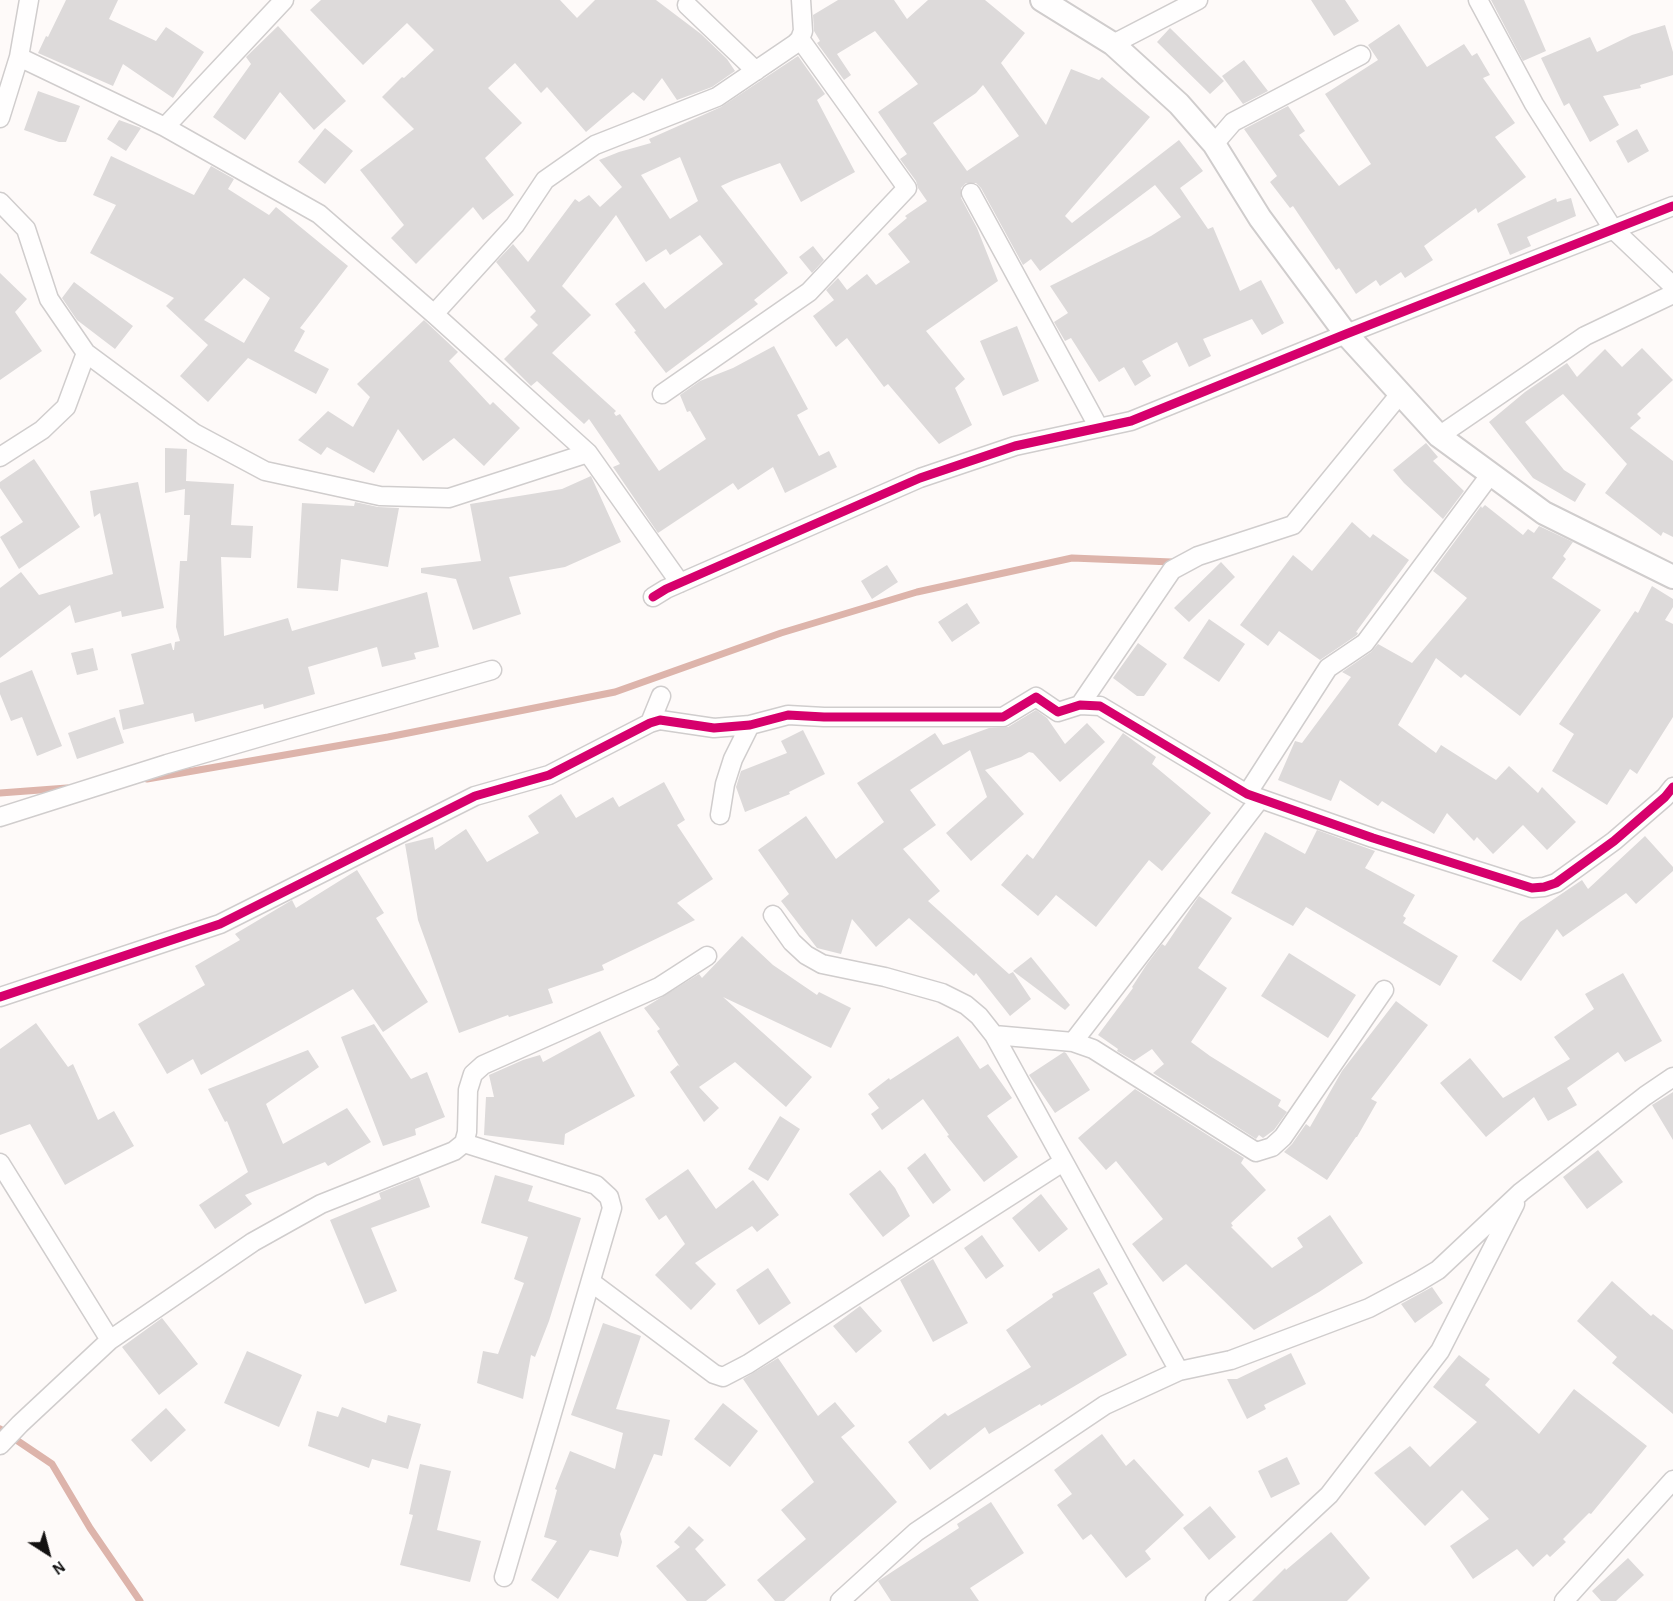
<!DOCTYPE html>
<html>
<head>
<meta charset="utf-8">
<style>
	body { margin:0 }
	#map { position:relative; width:1673px; height:1601px; overflow:hidden; background:#fefaf9; font-family:"Alegreya Sans",sans-serif }
	canvas { display:block }
	.north { position:absolute; left:18px; top:1523px; width:60px; height:60px; -webkit-text-stroke:4px #fff; paint-order:stroke; rotate:144deg; font-size:16px; font-weight:700; line-height:24px; text-align:center; color:#131111 }
	.north::after { content:''; display:block; margin:auto; width:21px; height:27px; background:#131111; clip-path:polygon(50% 0,100% 100%,50% 72%,0 100%) }
</style>
</head>
<body>
<div id="map">
<canvas width="1673" height="1601"></canvas>
<div class="north">N</div>
</div>
<script>
const g = document.querySelector('canvas').getContext('2d');
g.lineJoin = 'round';
function poly(rows) {
  const path = new Path2D();
  for (const r of rows) {
    path.moveTo(r[0], r[1]);
    for (let i = 2; i < r.length; i += 2) path.lineTo(r[i], r[i + 1]);
  }
  return path;
}
function trace(path, color, width, dash) {
  g.strokeStyle = color;
  g.lineWidth = width;
  g.lineCap = dash ? 'butt' : 'round';
  g.setLineDash(dash || []);
  g.stroke(path);
}
function fillPath(path, color) {
  g.fillStyle = color;
  g.fill(path, 'evenodd');
}
trace(poly([
	[147,779,388,737,615,692,781,633,917,592,1072,558,1172,562],
	[0,793,67,788],
	[0,1429,52,1464,90,1528,140,1601]
]), '#ddb4ab', 7);
fillPath(poly([
	[66,0,118,0,109,19,156,41,166,27,204,52,173,98,123,64,113,86,38,53,46,36,48,37],
	[321,0,560,0,577,18,595,0,656,0,701,34,727,59,735,71,712,87,677,100,662,78,644,101,633,92,586,132,547,87,541,93,515,63,488,88,522,123,485,158,514,195,483,220,473,207,416,264,391,238,404,225,360,170,414,129,382,97,402,77,404,78,434,50,407,23,363,65,310,10],
	[838,0,894,0,907,19,928,0,985,0,1025,33,1001,63,1046,125,1071,69,1099,80,1102,77,1150,117,1065,216,1072,223,1179,140,1203,171,1180,188,1208,229,1213,227,1240,291,1261,280,1284,323,1262,335,1252,319,1203,339,1211,356,1189,367,1177,342,1142,361,1151,376,1135,386,1124,367,1099,382,1071,338,1065,341,1054,322,1068,313,1050,286,1151,236,1181,217,1155,185,1040,271,1031,259,1023,265,981,188,976,183,966,183,961,188,961,198,977,228,998,281,926,331,965,379,955,388,972,425,939,444,888,384,884,387,847,338,836,347,813,316,834,300,826,290,838,278,847,290,867,274,876,285,910,262,888,234,907,218,905,216,927,201,918,188,916,181,900,159,907,154,878,112,918,84,875,31,837,54,851,75,844,80,817,43,820,41,814,31,813,15],
	[983,85,1019,136,967,171,933,123,976,93],
	[1311,0,1345,0,1359,21,1334,36],
	[1491,0,1524,0,1546,51,1523,61],
	[1399,24,1427,67,1464,44,1472,56,1477,53,1490,75,1483,78,1515,123,1495,137,1526,177,1478,213,1476,208,1424,246,1433,260,1405,278,1401,272,1380,286,1376,280,1356,294,1339,268,1336,270,1293,206,1290,208,1270,182,1277,176,1244,129,1288,106,1305,131,1299,135,1339,186,1371,164,1325,94,1378,60,1368,45],
	[1665,25,1673,52,1673,75,1640,85,1641,88,1603,96,1619,125,1590,142,1569,103,1564,106,1541,58,1590,37,1597,52,1632,35],
	[278,26,346,101,314,130,280,92,245,140,213,117,251,64,246,57],
	[1170,28,1224,81,1210,94,1157,42],
	[798,56,825,94,817,100,855,172,801,202,780,163,734,180,721,186,788,273,754,300,758,304,666,373,634,332,636,331,615,304,644,282,665,309,723,264,700,235,670,255,666,249,646,262,616,215,562,286,591,315,552,353,616,411,614,413,616,416,620,414,659,471,706,439,690,411,687,412,680,395,700,381,733,368,774,346,808,409,797,415,819,456,829,451,837,467,785,493,773,467,738,490,733,483,658,533,613,467,620,464,589,419,584,424,537,381,531,386,504,359,538,325,530,317,536,311,496,262,513,244,528,262,575,199,579,202,589,195,600,207,622,187,599,160,619,152,651,143,649,139,721,107],
	[680,157,698,201,670,219,641,175],
	[1244,60,1268,91,1243,104,1222,76],
	[38,91,80,106,66,142,59,142,24,130],
	[119,120,141,128,126,151,107,139],
	[325,128,353,151,325,184,298,162],
	[1637,129,1649,151,1628,163,1616,141],
	[111,156,194,195,211,166,234,179,228,189,269,215,276,207,348,266,300,328,305,331,294,351,329,369,316,394,248,358,208,402,180,376,208,345,166,306,174,298,90,253,116,205,93,195],
	[244,278,270,298,244,343,204,320],
	[1556,198,1557,202,1571,198,1576,216,1527,237,1531,246,1510,255,1497,224],
	[813,246,824,260,812,273,799,257],
	[0,273,27,299,15,312,42,351,0,380],
	[74,282,133,326,115,349,77,320,62,298],
	[424,320,458,352,449,361,490,405,493,402,520,428,484,466,454,438,423,461,398,429,374,473,327,447,321,455,298,440,328,411,353,427,370,397,357,384],
	[1017,326,1039,381,1003,396,980,341],
	[1642,348,1673,380,1637,414,1641,418,1630,428,1673,461,1673,537,1663,532,1661,536,1605,493,1627,464,1563,394,1525,422,1564,470,1586,484,1575,502,1533,478,1489,422,1525,392,1567,363,1577,377,1605,349,1622,367],
	[1426,443,1438,457,1433,461,1464,491,1443,519,1404,483,1393,470],
	[165,448,187,449,186,481,234,484,231,525,253,526,251,558,221,557,224,636,288,618,292,631,427,592,439,647,414,653,416,659,382,667,377,647,308,667,315,694,264,709,263,704,195,722,193,713,123,730,119,710,144,704,131,654,171,643,173,650,174,650,175,642,180,641,176,627,180,561,187,561,190,515,184,515,185,489,165,493],
	[34,459,80,527,19,569,0,537,23,522,0,488,0,482],
	[591,476,621,542,565,567,509,577,521,614,473,630,456,579,421,573,421,568,481,561,470,504,562,489],
	[138,482,164,608,122,617,121,611,75,623,70,605,0,658,0,588,21,572,39,595,113,574,100,513,94,517,90,491],
	[355,502,378,507,399,508,388,567,341,559,338,591,297,588,302,503,354,506],
	[1485,505,1523,535,1528,529,1534,533,1539,526,1573,542,1563,556,1566,559,1552,578,1601,610,1520,716,1465,674,1461,678,1436,658,1398,725,1436,753,1441,745,1496,780,1509,766,1538,793,1542,787,1576,822,1547,850,1523,825,1493,854,1477,837,1474,841,1447,813,1434,834,1382,801,1378,806,1340,780,1331,801,1278,780,1295,741,1302,743,1351,677,1342,672,1371,652,1378,644,1412,663,1467,598,1433,571,1481,506,1482,508],
	[1352,522,1370,538,1373,534,1409,560,1356,632,1358,633,1357,635,1320,660,1279,631,1268,646,1240,625,1293,555,1312,571],
	[1221,562,1235,577,1189,622,1174,608],
	[887,565,898,582,872,599,861,581],
	[1652,586,1673,599,1673,607,1665,620,1673,624,1673,717,1637,774,1630,769,1607,805,1552,771,1574,734,1559,724,1635,611,1638,613],
	[967,603,980,623,952,642,938,622],
	[1209,619,1245,644,1219,682,1183,658],
	[1138,643,1167,664,1144,696,1137,696,1113,678],
	[93,648,98,670,77,675,71,653],
	[32,670,62,746,37,756,22,717,11,721,0,694,0,683],
	[1036,710,1047,718,1065,744,1087,723,1105,742,1060,782,1033,753,1029,752,1021,757,985,770,1024,814,971,861,946,833,987,797,970,750,910,790,936,825,903,849,940,891,928,901,1009,974,1013,972,1031,999,1010,1016,976,973,974,976,909,918,876,947,852,919,841,954,817,948,781,901,789,894,758,850,806,816,836,859,884,822,857,783,935,733,943,745,989,728,1008,727],
	[115,717,124,743,77,759,68,733],
	[803,730,825,774,789,792,790,794,745,812,736,787,741,771,787,753,781,741],
	[1123,733,1156,757,1152,764,1211,813,1162,871,1149,860,1096,927,1056,895,1038,916,1001,885,1027,854,1033,859],
	[664,782,685,820,677,825,713,879,677,903,695,920,602,965,604,970,548,989,553,1003,509,1017,508,1015,459,1033,418,920,405,844,433,837,435,850,466,829,487,862,539,833,528,816,561,794,576,818,613,797,619,807],
	[1317,830,1375,851,1365,868,1415,895,1403,916,1406,918,1403,923,1458,956,1440,986,1306,907,1293,926,1231,893,1265,832,1305,854],
	[1645,836,1673,867,1673,871,1636,904,1626,893,1563,937,1557,929,1521,981,1492,961,1520,922,1582,880,1588,889],
	[357,870,384,913,376,918,428,1002,383,1032,353,989,201,1075,193,1059,167,1074,138,1024,205,985,195,966,240,940,235,934,292,900,296,908],
	[1199,896,1232,918,1198,968,1227,988,1191,1042,1210,1056,1281,1100,1278,1106,1287,1112,1274,1130,1263,1138,1259,1135,1256,1139,1153,1073,1164,1064,1152,1049,1134,1061,1117,1051,1118,1049,1098,1035,1133,988,1132,987,1147,964,1162,944,1165,946],
	[742,936,773,965,817,995,819,992,851,1008,831,1048,723,997,812,1077,786,1107,735,1062,699,1087,719,1108,704,1122,670,1072,678,1065,680,1067,657,1031,660,1029,644,1008,699,974,702,978],
	[1289,953,1356,995,1328,1038,1261,996],
	[1031,957,1070,1005,1065,1010,1013,971],
	[1623,973,1662,1041,1625,1062,1618,1052,1567,1088,1577,1105,1548,1121,1534,1097,1486,1137,1440,1083,1470,1058,1503,1098,1570,1059,1554,1037,1594,1009,1585,994],
	[1396,1001,1428,1025,1371,1099,1377,1102,1357,1137,1356,1137,1327,1180,1284,1152,1292,1144,1306,1124,1310,1127,1342,1071],
	[36,1023,68,1067,73,1064,98,1120,114,1111,134,1146,65,1185,30,1124,0,1135,0,1049],
	[374,1024,411,1079,427,1072,445,1117,415,1129,416,1135,383,1146,341,1037],
	[600,1031,635,1096,565,1134,564,1145,484,1135,486,1097,494,1097,489,1075,523,1060,540,1055,543,1062],
	[958,1036,980,1069,988,1064,1012,1098,987,1116,1018,1157,984,1182,947,1136,949,1135,923,1099,882,1130,871,1114,879,1108,868,1094,889,1078,890,1080],
	[308,1050,319,1067,266,1104,283,1144,347,1108,371,1142,328,1166,325,1162,245,1195,252,1204,215,1229,199,1205,248,1172,227,1121,225,1122,208,1089],
	[1064,1052,1066,1053,1090,1090,1055,1113,1029,1075],
	[1135,1089,1244,1158,1241,1163,1266,1190,1231,1223,1233,1226,1231,1227,1272,1268,1303,1247,1297,1238,1330,1215,1363,1263,1319,1292,1254,1330,1186,1264,1163,1282,1132,1244,1163,1219,1116,1161,1106,1170,1078,1138],
	[1673,1092,1673,1140,1652,1105],
	[780,1116,800,1129,768,1181,748,1169],
	[1598,1150,1623,1182,1587,1209,1563,1177],
	[925,1153,951,1190,933,1204,907,1168],
	[688,1169,716,1209,753,1180,779,1215,757,1232,752,1226,695,1263,716,1284,691,1310,655,1275,685,1244,666,1215,659,1220,645,1199],
	[880,1170,895,1188,910,1216,883,1237,849,1194],
	[495,1175,533,1186,528,1201,581,1218,549,1321,535,1357,531,1355,523,1399,477,1383,483,1351,498,1354,524,1283,514,1279,528,1237,481,1223],
	[419,1177,430,1207,371,1228,397,1291,365,1304,330,1220,381,1199,379,1193],
	[1041,1194,1068,1229,1039,1252,1012,1218],
	[982,1235,1004,1266,986,1279,964,1248],
	[933,1259,968,1323,933,1342,900,1280],
	[768,1268,791,1303,759,1325,736,1290],
	[1099,1268,1108,1284,1093,1293,1127,1355,1041,1406,1040,1404,989,1434,985,1427,930,1470,908,1442,945,1413,948,1416,1031,1367,1006,1330,1053,1297,1052,1294],
	[1612,1281,1651,1316,1653,1314,1673,1330,1673,1414,1612,1363,1617,1357,1577,1321],
	[1432,1287,1443,1303,1415,1323,1401,1304],
	[860,1306,882,1331,856,1353,833,1326],
	[162,1318,198,1364,159,1395,122,1347],
	[603,1323,641,1336,616,1409,670,1420,662,1456,654,1454,620,1534,622,1542,618,1557,590,1550,558,1599,531,1580,557,1541,544,1537,557,1490,555,1489,570,1451,615,1469,623,1433,571,1415],
	[247,1351,302,1375,279,1427,224,1403],
	[1291,1353,1306,1384,1264,1405,1266,1409,1247,1419,1227,1379,1237,1379],
	[1459,1355,1490,1379,1485,1385,1539,1434,1574,1389,1647,1446,1591,1514,1589,1513,1563,1539,1566,1542,1550,1557,1547,1554,1533,1567,1517,1549,1473,1579,1450,1546,1489,1519,1462,1490,1425,1526,1374,1473,1410,1446,1430,1467,1477,1422,1433,1387],
	[778,1358,818,1416,835,1402,855,1426,841,1437,897,1502,784,1601,775,1601,757,1580,806,1539,781,1510,814,1482,743,1379],
	[723,1403,758,1431,730,1467,694,1439],
	[342,1407,386,1423,388,1415,421,1424,408,1469,372,1459,369,1468,308,1446,317,1411,338,1417],
	[166,1408,186,1430,151,1462,131,1440],
	[1102,1434,1126,1466,1134,1459,1184,1515,1145,1551,1151,1559,1126,1578,1091,1534,1083,1540,1057,1505,1072,1494,1054,1470],
	[1287,1457,1300,1484,1271,1498,1258,1471],
	[420,1464,451,1471,437,1530,481,1541,470,1582,400,1565,413,1515,409,1514],
	[991,1502,1024,1553,970,1588,979,1601,891,1601,878,1581,959,1528,957,1524],
	[1210,1506,1236,1537,1209,1560,1183,1528],
	[689,1526,704,1540,695,1549,726,1585,706,1601,687,1601,656,1566,680,1547,674,1542],
	[1331,1532,1370,1578,1347,1601,1252,1601,1285,1568,1286,1570],
	[1628,1558,1644,1575,1616,1601,1601,1601,1592,1591]
]), '#dddada');
const minor = poly([
	[1478,0,1534,104,1613,229,1673,286],
	[687,5,756,71],
	[1113,44,1198,0],
	[19,57,165,127,319,214,434,314,588,453,680,583],
	[0,118,19,57,29,0],
	[165,127,284,0],
	[1214,144,1233,122,1361,55],
	[971,193,1099,428],
	[0,202,26,229,49,299,86,353,194,433,265,471,380,496,449,498,588,453],
	[434,314,515,225,545,180,595,145,717,97,795,44,800,39,803,31,801,0],
	[662,394,809,292,907,188,800,39],
	[1439,436,1585,336,1673,294],
	[0,457,42,430,66,407,86,353],
	[653,597,666,589,920,478,1015,446,1131,421,1346,334,1673,206],
	[1080,705,1172,570,1198,556,1293,525,1400,394],
	[650,723,661,696],
	[1247,794,1328,668,1365,643,1490,475],
	[720,815,725,784,733,759,750,725],
	[0,817,167,764,492,670],
	[773,915,792,942,806,955,822,964,885,977,942,993,966,1005,979,1016,994,1035,1179,1371],
	[0,997,220,924,475,796,549,775,650,723,660,720,714,728,750,725,788,715,824,717,1003,717,1036,697,1058,712,1080,705,1100,706,1247,794,1373,838,1532,888,1544,887,1556,883,1614,841,1665,797,1673,787],
	[994,1035,1073,1042,1093,1049,1256,1152,1272,1147,1283,1137,1384,990],
	[1073,1042,1260,799],
	[464,1143,596,1185,609,1197,612,1208,504,1577],
	[0,1163,110,1340],
	[591,1282,714,1374,723,1377,748,1364,1063,1162],
	[0,1445,20,1424,110,1340,253,1242,321,1204,454,1151,464,1143,467,1132,468,1090,473,1074,483,1065,659,987,707,956],
	[840,1601,916,1532,1105,1405,1179,1371,1231,1360,1369,1308,1418,1282,1438,1270,1521,1192,1645,1096,1673,1077],
	[1215,1601,1329,1495,1440,1351,1515,1204],
	[1564,1601,1673,1480]
]);
const tertiary = poly([
	[1042,0,1113,44,1179,104,1214,144,1260,218,1346,334,1439,436,1544,513,1673,577]
]);
trace(minor, '#d0cdcd', 21);
trace(tertiary, '#d0cdcd', 26);
trace(minor, '#fffefe', 18);
trace(tertiary, '#fffefe', 22);
trace(poly([
	[653,597,666,589,920,478,1015,446,1131,421,1346,334,1673,206],
	[0,997,220,924,475,796,549,775,650,723,660,720,714,728,750,725,788,715,824,717,1003,717,1036,697,1058,712,1080,705,1100,706,1247,794,1373,838,1532,888,1544,887,1556,883,1614,841,1665,797,1673,787]
]), '#d6006c', 9);
</script>
</body>
</html>
